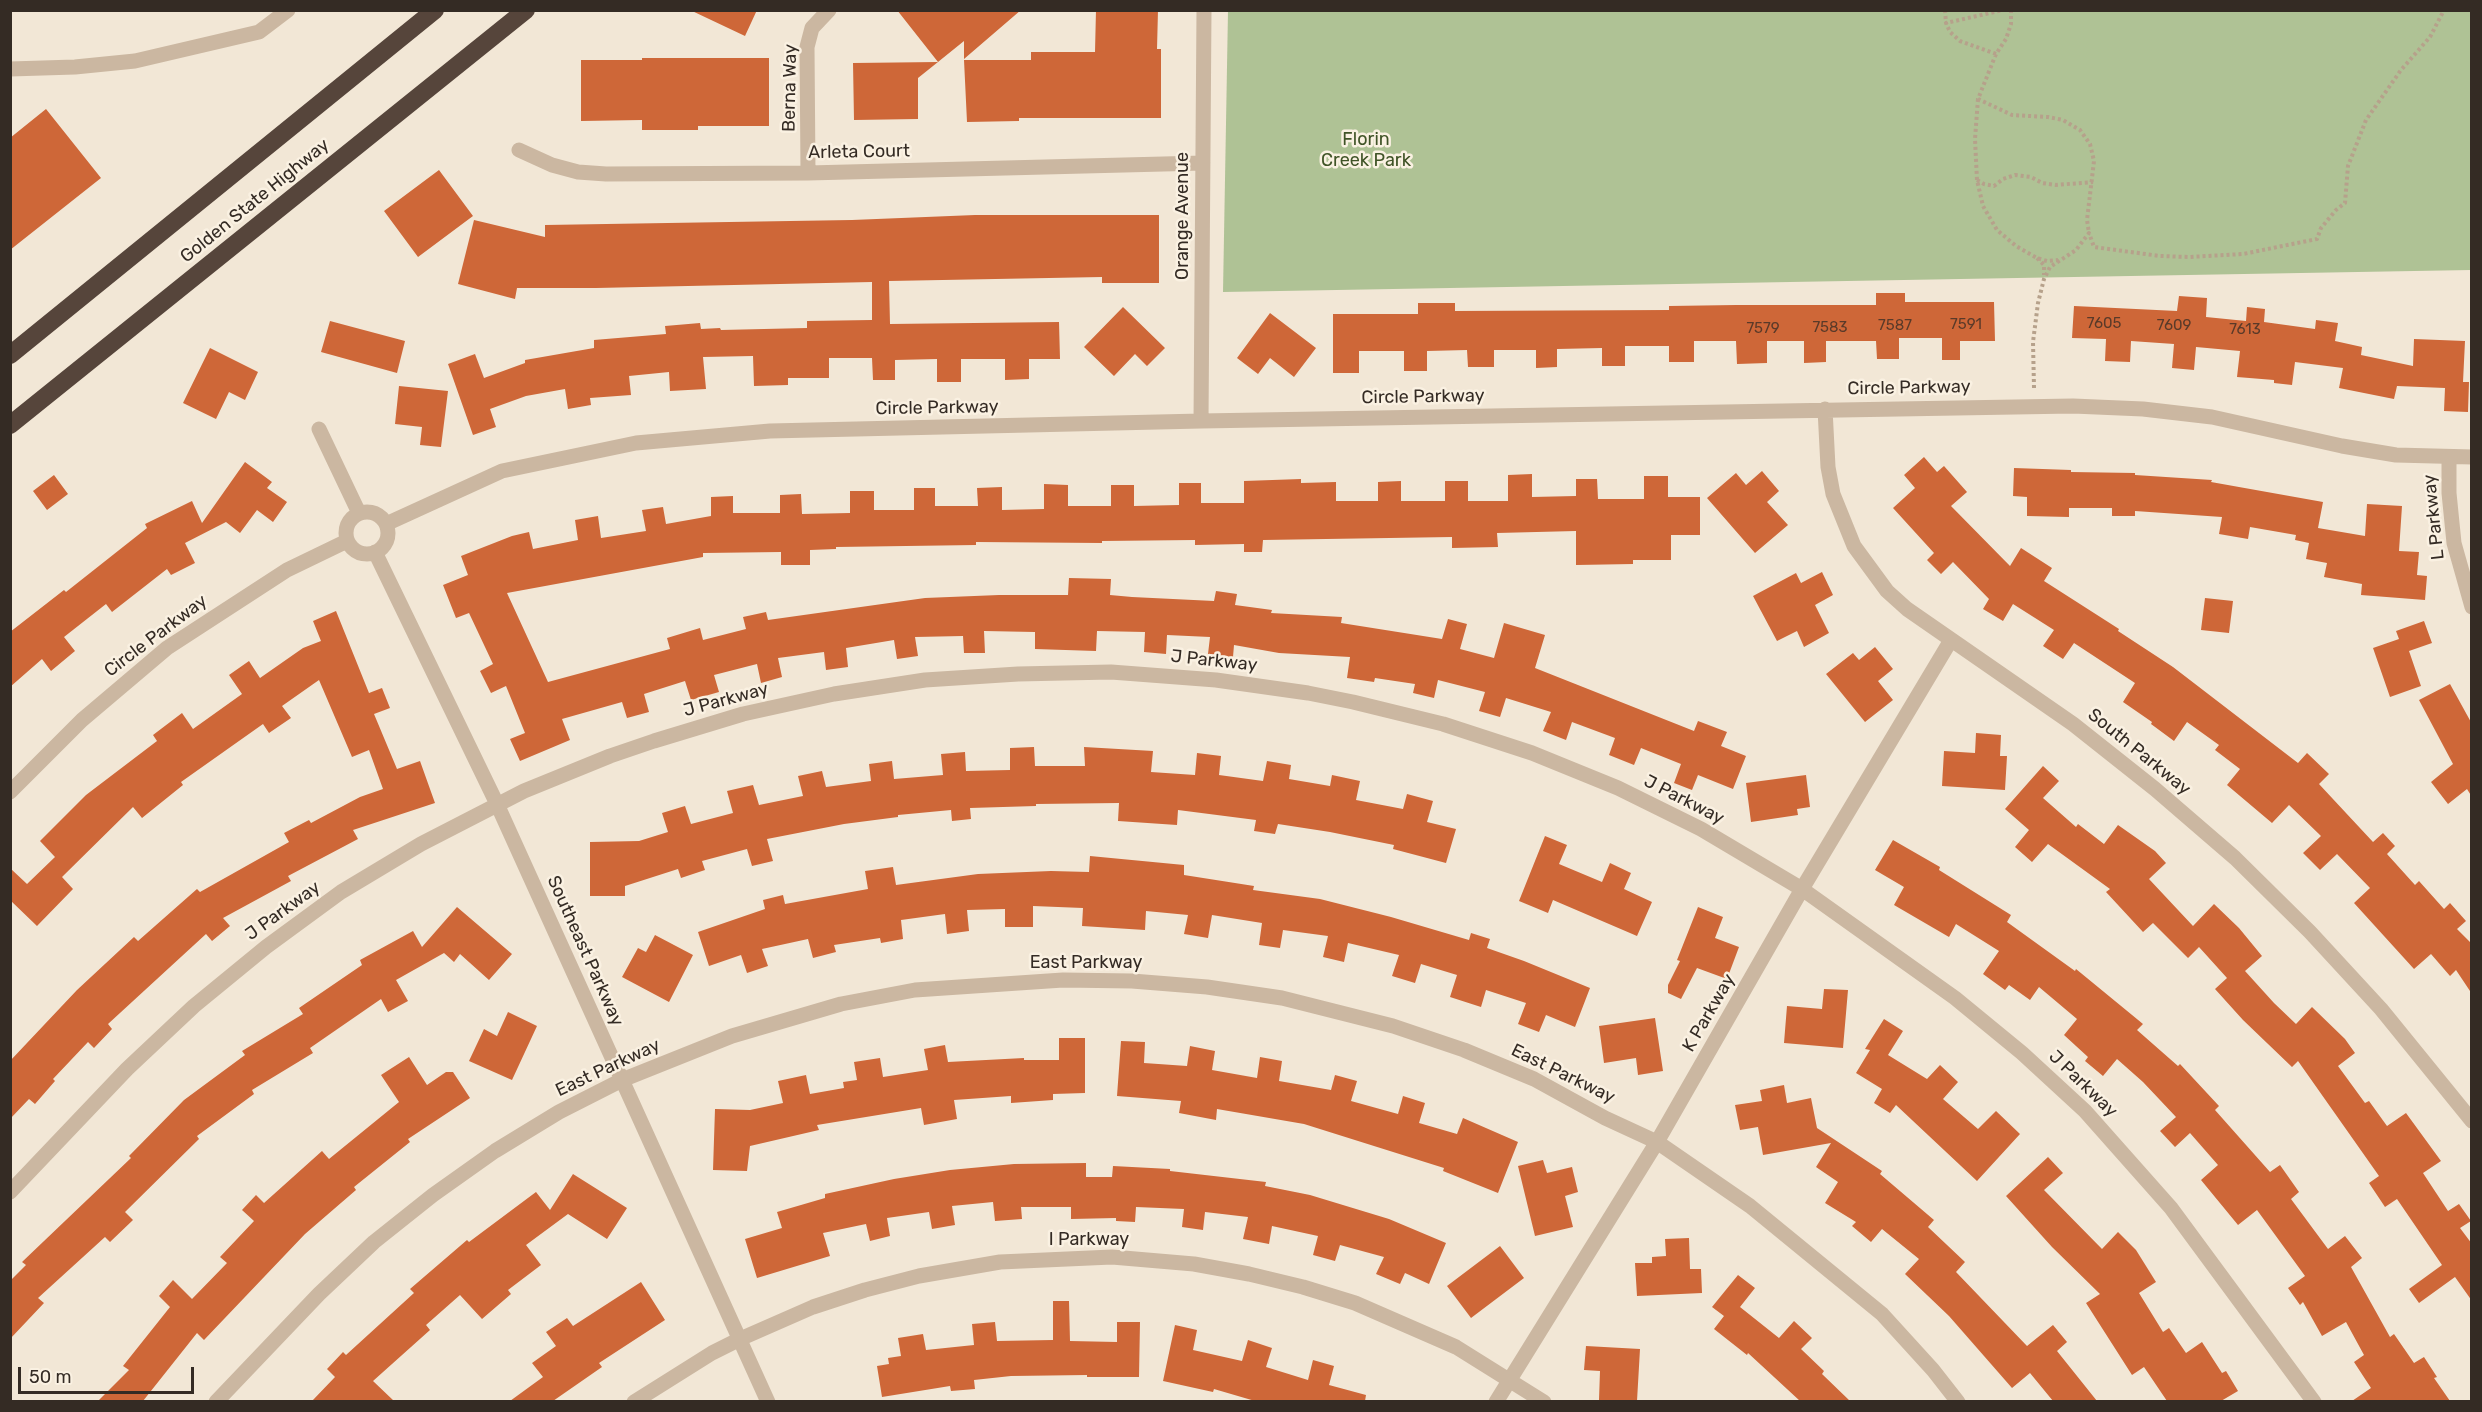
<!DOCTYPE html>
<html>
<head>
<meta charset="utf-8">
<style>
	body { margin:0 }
	#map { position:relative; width:2482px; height:1412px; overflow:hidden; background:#f2e7d6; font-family:Rubik,sans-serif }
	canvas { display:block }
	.frame { position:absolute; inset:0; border:12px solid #342b24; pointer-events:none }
	.scale { position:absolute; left:18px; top:1367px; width:176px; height:27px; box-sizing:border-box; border:3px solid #342b24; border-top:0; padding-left:8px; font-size:18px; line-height:21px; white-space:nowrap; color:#342b24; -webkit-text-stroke:4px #faf1e2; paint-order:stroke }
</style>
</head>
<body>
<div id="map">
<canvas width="2482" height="1412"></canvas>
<div class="frame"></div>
<div class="scale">50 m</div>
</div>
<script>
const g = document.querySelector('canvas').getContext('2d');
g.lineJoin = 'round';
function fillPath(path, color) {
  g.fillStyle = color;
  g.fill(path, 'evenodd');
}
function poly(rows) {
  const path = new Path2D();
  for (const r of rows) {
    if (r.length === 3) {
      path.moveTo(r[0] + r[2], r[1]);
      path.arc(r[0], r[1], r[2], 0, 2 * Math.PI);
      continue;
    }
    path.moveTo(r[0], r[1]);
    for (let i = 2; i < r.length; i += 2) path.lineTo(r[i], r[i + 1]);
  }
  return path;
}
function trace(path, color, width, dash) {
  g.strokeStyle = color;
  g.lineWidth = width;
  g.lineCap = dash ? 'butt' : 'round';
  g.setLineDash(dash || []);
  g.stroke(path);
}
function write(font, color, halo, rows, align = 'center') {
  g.font = font + ' Rubik,sans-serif';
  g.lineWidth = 5;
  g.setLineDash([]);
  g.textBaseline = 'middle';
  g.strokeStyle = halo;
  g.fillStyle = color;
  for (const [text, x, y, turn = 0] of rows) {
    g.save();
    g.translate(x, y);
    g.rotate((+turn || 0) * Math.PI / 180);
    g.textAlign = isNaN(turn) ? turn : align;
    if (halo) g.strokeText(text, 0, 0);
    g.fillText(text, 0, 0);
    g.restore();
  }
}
fillPath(poly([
	[1228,11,2471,11,2471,270,1223,292]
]), '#afc295');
fillPath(poly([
	[690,10,757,10,745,36],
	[897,10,1021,10,964,59,964,41,938,62],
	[1096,10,1158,10,1157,49,1161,49,1161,118,1019,118,1019,121,967,122,964,60,1031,60,1031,52,1095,52],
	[642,58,769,58,769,126,698,126,698,130,642,130,642,120,581,121,581,60,642,60],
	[938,62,918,78,918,119,854,120,853,63],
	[46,109,101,178,10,250,10,138],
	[439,170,473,216,418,257,384,211],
	[975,215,1159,215,1159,283,1102,283,1102,277,889,281,890,324,1059,322,1060,359,1029,359,1029,379,1005,380,1005,359,961,359,961,382,937,382,937,359,895,360,895,380,873,380,872,358,829,358,829,378,788,378,788,385,754,386,753,356,703,357,706,389,670,391,669,372,629,376,631,395,590,398,591,405,568,409,565,389,526,396,490,409,496,427,473,435,448,364,475,354,484,378,525,363,525,360,594,348,594,340,666,334,665,326,700,323,701,329,720,328,721,330,807,328,807,321,872,320,872,282,596,288,517,288,515,299,458,284,474,220,545,237,545,225,852,220],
	[1876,293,1905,293,1905,302,1994,302,1995,341,1960,341,1960,360,1942,360,1942,338,1899,338,1899,359,1877,359,1876,341,1826,341,1826,362,1804,363,1804,341,1767,341,1767,363,1737,364,1736,341,1694,341,1694,362,1669,362,1669,346,1625,346,1625,366,1602,366,1602,348,1557,349,1557,367,1536,368,1536,350,1494,350,1494,367,1468,367,1467,350,1427,351,1427,371,1404,371,1404,351,1359,351,1359,373,1333,373,1333,314,1418,314,1418,303,1455,303,1455,311,1669,310,1669,306,1736,305,1876,305],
	[2179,296,2207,298,2206,317,2246,321,2247,307,2265,309,2264,322,2315,329,2316,320,2338,323,2335,341,2362,347,2361,355,2413,366,2414,339,2465,341,2463,382,2469,382,2468,412,2444,411,2445,388,2397,386,2394,399,2339,388,2343,368,2295,362,2292,385,2274,383,2274,380,2237,377,2240,351,2196,347,2194,370,2172,368,2174,344,2131,341,2130,362,2105,361,2106,339,2072,338,2074,306,2177,311],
	[1123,307,1165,348,1147,366,1135,354,1114,376,1084,347],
	[1270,313,1316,348,1294,377,1270,358,1258,374,1237,358],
	[330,321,405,341,397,373,321,352],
	[210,348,258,372,245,400,229,392,216,419,183,403],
	[399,386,448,391,441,447,420,445,422,427,395,424],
	[1924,457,1937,472,1944,466,1967,492,1951,506,2010,566,2021,548,2052,568,2044,581,2119,629,2118,631,2173,667,2298,763,2307,753,2329,774,2319,784,2373,842,2383,833,2395,846,2387,854,2415,885,2419,881,2444,909,2450,903,2466,921,2457,929,2472,944,2472,994,2456,970,2450,976,2431,954,2414,969,2354,903,2370,888,2337,854,2320,870,2303,853,2321,836,2289,805,2272,823,2227,785,2240,769,2215,750,2219,745,2187,722,2174,741,2151,724,2152,722,2123,702,2135,683,2074,643,2063,659,2043,646,2054,630,2013,604,2003,621,1983,609,1989,599,1953,562,1941,574,1927,560,1934,553,1893,508,1915,488,1904,475],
	[245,462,272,482,267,488,287,502,273,522,257,510,240,533,226,522,185,543,195,563,171,575,167,569,112,612,106,604,64,637,75,651,51,671,42,659,10,687,10,632,64,590,66,592,147,528,145,524,192,501,202,523],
	[2014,468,2071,470,2071,472,2135,473,2135,475,2212,480,2211,482,2323,502,2318,528,2365,536,2367,504,2402,506,2399,551,2419,552,2417,575,2427,576,2425,600,2361,595,2362,584,2324,577,2327,563,2306,559,2309,543,2295,540,2296,535,2250,527,2248,539,2219,534,2222,517,2135,511,2135,516,2112,516,2112,508,2069,508,2069,517,2027,516,2027,497,2013,496],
	[1762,471,1779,491,1767,502,1788,525,1755,553,1707,498,1736,473,1746,485],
	[1532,474,1532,497,1576,496,1576,479,1597,479,1598,499,1644,499,1644,476,1668,476,1668,497,1700,497,1700,535,1671,535,1671,560,1633,560,1633,564,1576,565,1576,531,1497,533,1498,547,1452,548,1452,537,1263,540,1262,552,1244,552,1244,544,1195,545,1195,540,1102,541,1102,543,976,542,976,545,836,547,836,549,810,550,810,565,781,565,781,552,703,553,703,557,507,593,548,682,670,649,667,638,700,628,703,640,746,629,743,617,766,612,768,620,925,598,999,595,1068,595,1069,578,1111,579,1110,595,1132,597,1214,601,1216,591,1237,594,1235,605,1272,610,1271,613,1342,617,1341,623,1442,639,1448,619,1467,624,1460,649,1494,658,1504,623,1545,635,1535,668,1694,731,1698,721,1727,732,1721,746,1746,756,1733,789,1698,775,1692,790,1674,783,1681,764,1641,748,1634,765,1609,755,1615,738,1572,722,1566,740,1543,731,1551,712,1506,698,1500,717,1479,711,1485,692,1438,680,1434,698,1413,693,1415,684,1375,678,1374,682,1347,678,1350,657,1279,653,1234,645,1233,657,1208,654,1210,637,1167,635,1166,654,1144,652,1145,632,1097,631,1096,651,1035,649,1035,632,984,631,985,653,964,653,963,636,915,637,918,656,897,659,894,640,846,648,848,667,826,670,824,652,778,658,782,677,761,683,757,664,714,675,719,692,691,700,685,681,644,694,649,712,627,718,622,702,562,719,570,740,520,761,510,739,525,733,506,686,491,693,480,671,493,664,469,613,456,618,443,585,468,575,461,556,512,536,529,532,533,549,578,540,575,520,598,516,601,538,646,531,642,510,663,507,666,524,711,516,711,497,733,496,733,513,780,513,780,495,801,494,802,514,850,513,850,491,874,491,874,510,914,510,914,488,935,488,935,506,978,506,977,488,1002,487,1002,510,1044,509,1044,484,1068,485,1068,506,1111,506,1111,485,1134,485,1134,506,1179,505,1179,483,1201,483,1201,503,1244,503,1244,481,1301,479,1301,483,1336,482,1336,501,1378,501,1378,482,1401,481,1401,501,1445,501,1445,481,1468,481,1468,501,1508,501,1508,475],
	[54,475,68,494,47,510,33,491],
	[1822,572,1833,595,1815,605,1829,633,1804,647,1797,631,1777,641,1753,596,1796,573,1801,583],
	[2205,598,2233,601,2229,633,2201,630],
	[336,611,369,693,382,688,390,708,374,714,397,769,420,761,435,803,353,830,358,839,288,876,291,881,223,918,230,926,212,941,206,934,108,1024,112,1029,94,1048,88,1042,53,1079,55,1081,35,1104,29,1099,10,1119,10,1061,77,990,134,937,138,941,197,889,200,892,289,842,284,833,309,820,311,823,360,797,383,789,369,750,352,757,319,680,282,706,291,718,269,733,263,724,181,782,183,785,142,818,133,807,62,877,73,889,37,926,10,900,10,868,27,884,55,857,40,841,86,795,157,741,153,735,182,713,193,729,242,694,229,675,249,661,260,678,303,648,321,641,313,621],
	[2424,621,2432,643,2409,651,2421,686,2390,697,2373,648,2399,639,2396,631],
	[1875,647,1893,669,1878,681,1893,700,1865,722,1826,674,1853,653,1859,660],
	[2450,684,2472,724,2472,797,2467,789,2448,804,2431,782,2453,764,2419,700],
	[1976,733,2001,735,2000,756,2007,756,2005,790,1942,786,1944,751,1975,753],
	[1034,747,1035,766,1085,766,1084,747,1153,751,1151,772,1195,775,1197,753,1221,756,1219,775,1263,781,1267,761,1291,765,1289,779,1330,786,1332,775,1360,781,1356,800,1403,809,1407,794,1433,801,1427,822,1456,829,1446,863,1393,849,1394,845,1330,832,1278,824,1275,834,1254,831,1256,820,1178,810,1177,825,1118,821,1119,803,1036,804,1036,806,970,808,971,819,952,821,951,810,898,815,898,817,844,824,767,839,773,861,752,866,747,849,702,861,705,870,681,878,678,869,625,886,625,896,590,896,590,842,639,841,668,832,662,813,685,806,691,824,733,813,727,791,753,785,759,805,803,796,798,776,822,771,826,787,871,781,869,764,892,761,894,779,943,775,941,754,965,752,966,771,1010,770,1010,748],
	[2043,766,2059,781,2043,798,2076,827,2078,824,2104,844,2118,825,2155,851,2166,863,2149,879,2193,926,2214,904,2239,928,2262,956,2245,971,2274,1003,2296,1024,2312,1007,2345,1039,2355,1053,2338,1066,2365,1103,2369,1101,2387,1126,2406,1113,2441,1161,2423,1173,2448,1211,2459,1204,2471,1221,2460,1228,2472,1244,2472,1301,2455,1277,2419,1303,2409,1289,2442,1265,2397,1199,2385,1207,2369,1183,2379,1176,2298,1061,2292,1067,2243,1020,2215,989,2227,978,2199,947,2188,958,2153,923,2143,932,2106,892,2110,889,2048,844,2032,862,2015,847,2029,830,2005,809],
	[1806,775,1810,807,1797,809,1798,815,1751,822,1746,783],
	[1545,836,1567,845,1559,864,1602,882,1610,863,1631,873,1624,889,1652,902,1637,936,1553,900,1548,913,1519,901],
	[1893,840,1940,867,1939,870,2011,915,2007,922,2075,971,2076,969,2143,1024,2137,1030,2178,1066,2180,1064,2219,1106,2215,1110,2270,1172,2280,1165,2299,1192,2291,1199,2328,1249,2345,1236,2362,1258,2351,1267,2390,1337,2394,1334,2414,1363,2424,1357,2437,1377,2434,1378,2450,1401,2352,1401,2371,1388,2354,1362,2364,1355,2346,1322,2322,1336,2303,1302,2300,1305,2288,1288,2305,1276,2257,1210,2238,1225,2201,1180,2218,1165,2190,1133,2175,1147,2160,1131,2176,1117,2143,1082,2117,1059,2103,1076,2085,1061,2088,1057,2064,1035,2077,1019,2039,987,2030,1000,2009,985,2005,990,1983,974,1999,951,1956,924,1949,937,1894,905,1904,887,1875,870],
	[1090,856,1184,865,1184,875,1254,886,1253,890,1320,899,1391,917,1469,940,1471,933,1490,939,1487,948,1524,961,1590,988,1575,1027,1546,1015,1539,1032,1518,1024,1526,1003,1486,990,1481,1007,1450,997,1457,975,1421,964,1415,983,1392,976,1399,955,1348,943,1344,962,1323,957,1328,936,1283,930,1280,948,1259,945,1262,923,1212,915,1208,938,1184,934,1188,915,1146,911,1145,930,1082,926,1083,908,1033,906,1033,927,1005,927,1005,909,967,910,969,931,947,934,945,914,901,920,903,939,881,943,880,938,834,945,836,952,813,958,808,939,762,949,768,966,747,973,741,955,709,966,698,932,765,909,763,900,783,895,785,904,868,889,865,871,893,867,896,885,978,874,1051,871,1089,872],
	[457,907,512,954,489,980,460,954,454,962,444,953,396,980,408,1001,388,1012,381,999,310,1048,313,1053,252,1090,254,1094,197,1136,199,1139,125,1212,133,1220,110,1242,105,1237,38,1298,44,1303,10,1339,10,1281,26,1265,22,1262,131,1158,129,1156,184,1100,245,1055,242,1051,303,1014,299,1008,362,965,360,960,413,931,422,947],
	[1698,907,1723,917,1715,938,1739,947,1727,979,1697,968,1681,999,1668,993,1668,985,1680,961,1677,960],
	[655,935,693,955,669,1002,622,977,638,948,646,952],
	[1824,989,1848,990,1843,1048,1784,1043,1787,1006,1822,1009],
	[508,1012,537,1026,512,1080,469,1061,484,1029,497,1036],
	[1655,1018,1663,1071,1638,1075,1636,1058,1604,1063,1599,1026],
	[1884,1019,1903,1031,1888,1055,1927,1079,1940,1065,1958,1082,1943,1099,1978,1129,1996,1111,2020,1134,1977,1181,1896,1105,1890,1113,1874,1103,1882,1089,1856,1073,1870,1050,1865,1049],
	[1059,1038,1085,1038,1085,1093,1053,1094,1053,1100,1011,1103,1011,1096,954,1100,957,1119,924,1125,921,1108,817,1125,819,1130,750,1146,747,1171,713,1170,715,1109,750,1110,783,1103,778,1081,806,1075,810,1094,844,1088,843,1082,857,1080,854,1062,880,1058,883,1077,928,1070,924,1049,945,1045,948,1062,1024,1058,1024,1060,1059,1060],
	[1121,1041,1145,1042,1144,1063,1187,1066,1190,1046,1215,1051,1212,1070,1257,1078,1260,1057,1282,1061,1279,1081,1331,1090,1335,1075,1357,1081,1351,1101,1398,1114,1403,1096,1425,1103,1419,1123,1457,1134,1463,1118,1518,1142,1498,1193,1443,1171,1444,1168,1304,1124,1217,1109,1216,1120,1179,1113,1181,1101,1117,1096],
	[409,1057,427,1085,446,1072,453,1072,470,1098,408,1139,410,1142,354,1187,356,1190,305,1234,204,1340,197,1333,143,1401,98,1401,129,1370,123,1366,170,1307,159,1296,173,1280,192,1299,227,1263,220,1257,254,1221,242,1210,256,1195,264,1203,322,1151,329,1159,399,1102,381,1075],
	[1784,1085,1787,1103,1811,1098,1817,1128,1882,1171,1880,1174,1934,1220,1928,1227,1965,1262,1956,1272,2027,1346,2053,1325,2067,1342,2057,1351,2097,1401,2053,1401,2030,1373,2012,1388,1949,1316,1905,1274,1919,1259,1882,1229,1871,1242,1852,1226,1856,1222,1825,1203,1838,1182,1816,1167,1831,1143,1763,1155,1758,1127,1740,1130,1735,1105,1762,1101,1760,1090],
	[2048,1157,2063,1173,2044,1190,2102,1249,2118,1232,2136,1250,2156,1282,2139,1293,2163,1332,2169,1328,2186,1353,2202,1342,2222,1373,2226,1371,2238,1391,2221,1401,2167,1401,2144,1367,2132,1375,2086,1303,2100,1294,2052,1247,2006,1196],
	[1543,1160,1547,1173,1572,1167,1578,1192,1565,1196,1573,1227,1535,1236,1518,1166],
	[1086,1163,1086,1177,1112,1177,1113,1166,1170,1169,1170,1171,1266,1182,1265,1186,1310,1195,1389,1219,1446,1243,1429,1284,1405,1273,1400,1284,1376,1274,1384,1257,1340,1245,1335,1261,1313,1255,1318,1236,1272,1226,1269,1244,1243,1239,1248,1217,1205,1212,1203,1230,1182,1227,1184,1209,1136,1207,1135,1222,1116,1221,1116,1218,1071,1219,1071,1207,1021,1207,1022,1219,995,1221,993,1202,952,1206,955,1225,932,1229,929,1212,887,1218,890,1236,870,1241,866,1224,823,1233,830,1256,757,1278,745,1239,782,1228,777,1212,825,1198,825,1194,894,1179,950,1170,1014,1164],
	[573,1174,627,1208,607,1239,568,1214,526,1245,541,1265,508,1290,511,1294,482,1319,460,1295,426,1325,430,1330,373,1381,394,1401,312,1401,335,1377,327,1369,343,1352,346,1355,414,1293,410,1289,467,1240,469,1242,536,1192,550,1210],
	[1689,1238,1690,1269,1701,1269,1702,1293,1637,1296,1635,1263,1652,1263,1652,1257,1666,1256,1665,1239],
	[1500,1246,1524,1278,1471,1318,1447,1286],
	[1738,1275,1755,1288,1740,1307,1779,1338,1794,1321,1812,1338,1801,1349,1824,1371,1822,1374,1850,1401,1800,1401,1748,1353,1747,1355,1714,1329,1724,1316,1712,1307],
	[641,1282,665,1320,599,1363,602,1367,553,1401,510,1401,543,1377,532,1363,556,1346,546,1332,567,1318,573,1326],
	[1053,1301,1069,1301,1070,1341,1117,1342,1117,1322,1140,1322,1139,1377,1087,1377,1087,1375,1011,1376,974,1380,975,1389,951,1391,950,1386,882,1397,877,1366,889,1364,888,1358,901,1356,898,1338,923,1334,926,1350,974,1345,972,1324,995,1322,997,1341,1053,1340],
	[1175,1325,1197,1330,1193,1350,1242,1361,1248,1340,1272,1348,1266,1367,1308,1380,1313,1360,1334,1366,1329,1385,1366,1395,1365,1401,1255,1401,1214,1389,1213,1392,1163,1381],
	[1586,1346,1640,1349,1637,1401,1599,1400,1600,1371,1584,1370]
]), '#ce6738');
trace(poly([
	[1945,10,1946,23],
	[2011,10,2011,24,2006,39,1996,54,1978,99,2012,115,2048,117,2063,120,2080,130,2090,144,2094,161,2087,220,2089,233],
	[1996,54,1960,41,1950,32,1946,23,2003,10],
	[1978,99,1975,139,1977,180,1983,206,1997,230,2016,246,2037,258,2047,261,2058,260],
	[1977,180,1984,184,1994,186,2003,179,2015,175,2031,177,2042,183,2056,185,2093,182],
	[2037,258,2044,265,2044,275],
	[2034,388,2033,342,2038,303,2044,279,2050,267,2076,250,2089,233,2094,247,2160,256,2189,257,2243,254,2317,239,2321,228,2336,210,2345,203,2348,166,2366,120,2401,70,2430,37,2444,10]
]), '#b6a18b', 4, [3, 3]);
trace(poly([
	[10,69,75,67,135,61,259,32,288,10],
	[519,150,552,165,578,172,606,174,808,173,1203,163],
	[808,173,807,47,812,28,829,10],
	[1825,409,1828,467,1833,494,1854,546,1887,591,1907,609,2073,724,2155,789,2235,858,2310,932,2381,1009,2472,1121],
	[1201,421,1204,10],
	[319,429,359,513],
	[2449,457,2449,493,2454,543,2472,607],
	[367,533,21],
	[386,524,502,471,636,443,770,431,1201,421,2073,406,2143,409,2212,417,2342,446,2396,455,2472,457],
	[375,552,497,804,768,1402],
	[10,792,82,720,167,648,287,570,347,541],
	[10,1192,127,1069,194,1006,266,947,341,892,421,844,524,791,610,756,654,741,743,714,834,694,925,680,1018,674,1111,672,1216,680,1308,693,1353,702,1443,724,1532,753,1618,788,1701,829,1802,889,1955,998,2022,1053,2085,1111,2171,1208,2314,1402],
	[216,1402,319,1294,374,1242,433,1195,495,1151,559,1112,622,1080,732,1036,841,1004,915,990,1063,980,1132,981,1207,987,1282,998,1393,1026,1464,1050,1534,1079,1605,1118,1657,1142,1750,1206,1882,1314,1933,1370,1958,1402],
	[634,1402,712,1353,740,1339,813,1307,865,1290,919,1276,1000,1262,1112,1257,1194,1264,1249,1274,1303,1287,1355,1303,1456,1347,1544,1402],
	[1496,1402,1657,1142,1802,889,1951,640]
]), '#cbb7a1', 15);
trace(poly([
	[10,355,435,10],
	[10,425,526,10]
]), '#56453b', 18);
write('15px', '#5a3a29', null, [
	["7605",2104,324],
	["7591",1966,325],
	["7587",1895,326],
	["7609",2174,326],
	["7583",1830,328],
	["7579",1763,329],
	["7613",2245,330]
]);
write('18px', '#342b24', '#faf1e2', [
	["Berna Way",790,88,-89],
	["Arleta Court",859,152,-1],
	["Golden State Highway",255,201,-39],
	["Orange Avenue",1183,216,-90],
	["Circle Parkway",1909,388,-1],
	["Circle Parkway",1423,397,-1],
	["Circle Parkway",937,408,-1],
	["L Parkway",2434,517,-96],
	["Circle Parkway",156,636,-37],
	["J Parkway",1214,661,6],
	["J Parkway",726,700,-15],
	["South Parkway",2139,752,39],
	["J Parkway",1684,800,27],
	["J Parkway",283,911,-36],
	["Southeast Parkway",585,951,66],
	["East Parkway",1086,963],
	["K Parkway",1709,1013,-60],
	["East Parkway",608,1068,-25],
	["East Parkway",1563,1074,26],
	["J Parkway",2083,1084,44],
	["I Parkway",1089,1240]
]);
write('18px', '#405427', '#faf1e2', [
	["Florin",1366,140],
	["Creek Park",1366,161]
]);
</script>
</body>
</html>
